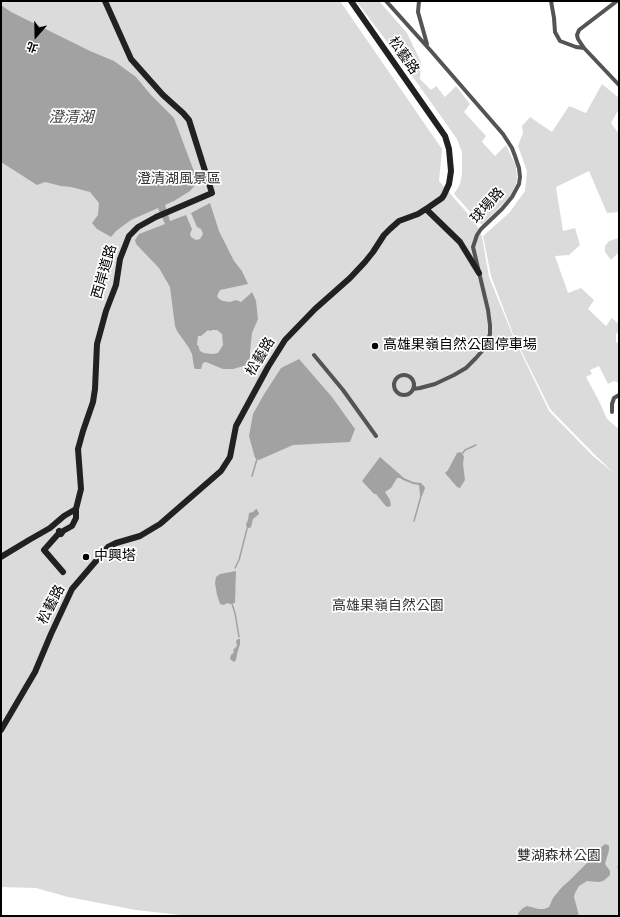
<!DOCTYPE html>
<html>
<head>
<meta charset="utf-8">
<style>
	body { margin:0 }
	#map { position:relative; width:620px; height:917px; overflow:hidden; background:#fff; font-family:"Titillium Web","Noto Sans TC",sans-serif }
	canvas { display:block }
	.frame { position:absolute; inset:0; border:2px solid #000; pointer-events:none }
	.north { position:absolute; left:16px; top:16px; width:40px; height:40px; -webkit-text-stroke:3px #fff; paint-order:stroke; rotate:200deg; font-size:11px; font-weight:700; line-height:16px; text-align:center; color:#000 }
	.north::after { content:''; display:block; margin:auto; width:14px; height:18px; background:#000; clip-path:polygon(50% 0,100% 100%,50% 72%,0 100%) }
</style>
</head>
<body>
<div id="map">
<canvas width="620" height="917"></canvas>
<div class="frame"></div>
<div class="north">北</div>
</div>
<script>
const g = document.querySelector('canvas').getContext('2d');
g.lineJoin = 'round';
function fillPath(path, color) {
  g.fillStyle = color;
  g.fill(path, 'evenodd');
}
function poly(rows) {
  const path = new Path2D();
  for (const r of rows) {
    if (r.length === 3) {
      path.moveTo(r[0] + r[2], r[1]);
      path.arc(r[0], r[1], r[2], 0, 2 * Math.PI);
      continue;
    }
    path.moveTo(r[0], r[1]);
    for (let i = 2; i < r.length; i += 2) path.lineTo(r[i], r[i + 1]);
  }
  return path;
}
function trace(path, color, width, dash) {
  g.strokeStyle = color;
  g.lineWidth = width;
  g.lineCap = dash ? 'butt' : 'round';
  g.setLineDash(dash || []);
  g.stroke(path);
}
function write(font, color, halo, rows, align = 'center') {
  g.font = font + ' "Titillium Web","Noto Sans TC",sans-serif';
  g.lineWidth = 3.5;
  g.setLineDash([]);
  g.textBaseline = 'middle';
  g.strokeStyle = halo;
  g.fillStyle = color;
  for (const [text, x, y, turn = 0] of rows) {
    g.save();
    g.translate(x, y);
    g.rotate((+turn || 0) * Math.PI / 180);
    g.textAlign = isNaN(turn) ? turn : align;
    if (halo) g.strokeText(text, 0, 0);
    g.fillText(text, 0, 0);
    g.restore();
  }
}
fillPath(poly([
	[1,1,340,1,442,149,439,181,476,223,482,237,489,277,513,336,549,411,593,456,615,474,594,454,550,409,513,334,491,276,483,236,509,213,525,191,527,171,518,146,523,133,522,126,530,117,552,132,569,106,586,113,602,84,619,98,619,109,611,123,619,134,619,212,607,213,589,171,556,187,563,231,575,228,580,245,569,255,555,256,568,293,581,288,594,300,588,309,606,326,612,318,619,324,619,331,616,334,616,342,619,344,619,353,618,355,619,355,619,383,614,381,608,384,599,366,590,370,592,374,586,377,599,401,607,419,619,429,619,916,189,916,136,910,68,897,36,888,1,887],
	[356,1,379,1,407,33,421,62,420,79,431,90,436,86,445,97,456,86,470,104,464,112,486,136,482,142,495,156,506,145,516,166,517,179,516,184,509,198,482,225,454,194,460,184,462,173,462,152,457,139,398,56],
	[619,238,619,252,611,260,605,252,605,246,609,241]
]), '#dbdbdb');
fillPath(poly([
	[1,5,11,12,90,51,114,61,136,77,151,95,174,118,198,182,190,191,174,201,165,205,170,221,186,215,192,229,190,234,191,237,196,240,200,239,203,234,201,229,197,227,191,213,210,203,219,231,234,261,242,271,248,284,220,290,217,296,219,299,223,301,230,302,236,300,241,302,249,295,252,292,256,301,258,319,252,333,250,351,250,359,247,365,233,369,223,369,206,362,203,363,202,365,201,369,195,369,194,367,192,354,189,348,177,331,175,326,170,287,159,268,136,244,135,240,139,234,165,224,158,208,131,220,116,231,111,237,97,229,92,223,98,215,99,203,90,192,71,187,61,186,45,182,37,185,1,162],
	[208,330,210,331,212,330,217,330,222,334,223,345,218,353,212,354,204,353,200,351,198,345,197,345,198,336,201,336],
	[299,359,332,397,355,429,350,442,293,445,259,460,255,458,249,436,253,414,263,396,281,368],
	[460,452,464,456,463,464,465,480,460,488,457,487,445,473,448,470,457,453],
	[380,457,404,478,413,482,421,483,424,486,425,488,422,496,420,496,420,495,419,485,413,484,403,480,400,478,397,478,391,488,385,492,390,500,391,506,387,507,384,504,376,494,374,494,362,481],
	[256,509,257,509,257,510,259,513,259,514,253,519,251,527,247,529,246,524,248,520,249,513,253,512],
	[236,571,235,603,230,604,227,603,224,605,220,604,217,595,215,583,216,577,220,574],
	[238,639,240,639,240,644,237,654,236,660,234,662,230,659,231,655,234,652,233,650,237,646,236,641],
	[605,844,608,845,609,846,609,850,605,864,610,871,610,875,608,877,603,881,599,882,587,881,579,886,575,893,574,897,577,908,579,916,517,916,519,912,523,908,527,906,539,909,544,909,549,907,553,898,562,887,569,881,587,863,598,850]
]), '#a2a2a2');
trace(poly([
	[462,454,465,450,476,445],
	[252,476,257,459],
	[414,521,421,496],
	[235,568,239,560,247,529],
	[232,604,235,613,239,637],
	[618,867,619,866]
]), '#a2a2a2', 1.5);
trace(poly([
	[386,1,431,51,503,134,512,148,515,156,519,168,520,177,519,184,512,197,502,209,481,229,477,235,473,247,488,310,490,325,490,334,487,342,482,351,476,358,466,368,454,375,435,384,420,388,413,389],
	[419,1,418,12,427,44],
	[551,1,554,18,555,32,560,41,576,47,584,48,619,85],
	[584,48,578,39,577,35,579,30,617,1],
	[314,355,343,390,376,436],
	[404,385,10],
	[612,412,612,404,614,398,619,395]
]), '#545454', 4);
trace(poly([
	[426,209,460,242,479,273],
	[59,531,61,534,63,531,72,526,76,518,76,509],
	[60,532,44,550,63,572],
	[1,557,29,540,50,528,64,516,76,509,81,489,78,449,83,431,93,402,95,389,97,344,106,311,116,285,120,259,129,236,138,227,156,217,212,193,189,120,183,113,163,95,131,59,105,1],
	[1,730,35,672,51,634,72,589,108,547,116,543,140,536,160,524,221,471,230,457,236,426,268,367,285,340,315,309,350,278,365,262,373,252,384,235,390,229,399,221,418,214,429,207,442,198,444,195,449,184,451,171,449,149,445,136,351,1]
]), '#212121', 6);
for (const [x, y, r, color] of [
	[375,346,4,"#000"],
	[86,557,4,"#000"]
]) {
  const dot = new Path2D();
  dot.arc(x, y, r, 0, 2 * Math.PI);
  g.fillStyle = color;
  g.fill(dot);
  trace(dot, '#fff', 1.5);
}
write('14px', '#000', '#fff', [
	["松藝路",403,56,55],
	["球場路",488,206,-48],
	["西岸道路",105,272,-74],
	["松藝路",261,357,-59],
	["松藝路",52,605,-63]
]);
write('14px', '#323232', '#fff', [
	["澄清湖風景區",179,180],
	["高雄果嶺自然公園",388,607],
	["雙湖森林公園",559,857]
]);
write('14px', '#000', '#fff', [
	["高雄果嶺自然公園停車場",383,346],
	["中興塔",94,557]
], 'left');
write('italic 15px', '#434343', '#fff', [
	["澄清湖",71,118]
]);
</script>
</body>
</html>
